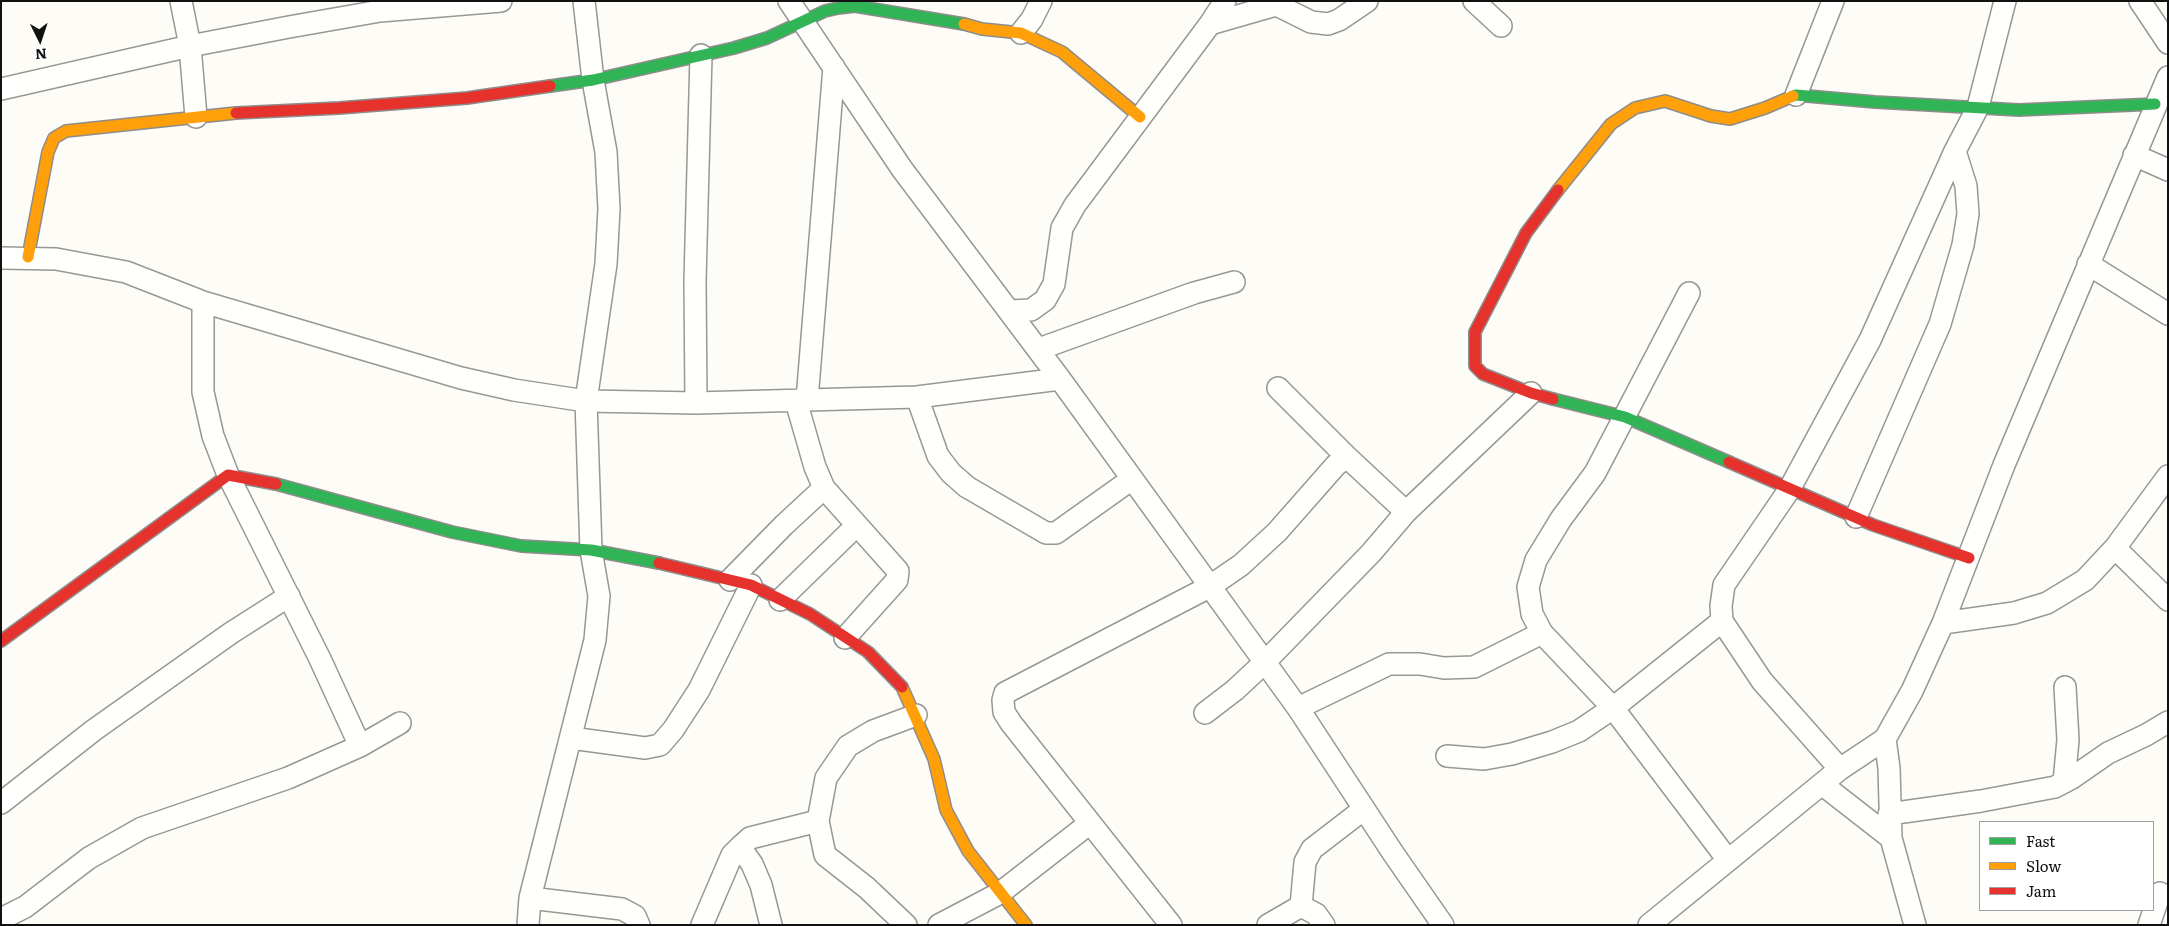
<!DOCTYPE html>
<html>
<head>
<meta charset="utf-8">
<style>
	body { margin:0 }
	#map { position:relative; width:2169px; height:926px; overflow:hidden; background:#fdfcf7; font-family:Literata,serif }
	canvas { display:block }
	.frame { position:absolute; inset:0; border:2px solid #111; pointer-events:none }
	.legend { position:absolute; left:1979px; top:821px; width:175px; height:90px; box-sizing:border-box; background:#fff; border:1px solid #a0a0a0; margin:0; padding:6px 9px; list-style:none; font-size:15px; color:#111 }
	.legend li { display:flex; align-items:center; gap:10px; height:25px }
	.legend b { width:25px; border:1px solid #a0a0a0 }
	.north { position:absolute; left:15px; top:15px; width:50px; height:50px; -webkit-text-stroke:4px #fff; paint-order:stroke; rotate:176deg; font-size:14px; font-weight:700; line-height:20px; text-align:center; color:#111 }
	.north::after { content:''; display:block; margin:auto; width:18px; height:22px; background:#111; clip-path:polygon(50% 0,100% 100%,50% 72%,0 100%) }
</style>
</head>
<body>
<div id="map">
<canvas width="2169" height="926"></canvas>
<div class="frame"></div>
<ul class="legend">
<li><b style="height:6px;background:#30b455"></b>Fast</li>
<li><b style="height:6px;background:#ff9f0a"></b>Slow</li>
<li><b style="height:6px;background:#e5322d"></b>Jam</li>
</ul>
<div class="north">N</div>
</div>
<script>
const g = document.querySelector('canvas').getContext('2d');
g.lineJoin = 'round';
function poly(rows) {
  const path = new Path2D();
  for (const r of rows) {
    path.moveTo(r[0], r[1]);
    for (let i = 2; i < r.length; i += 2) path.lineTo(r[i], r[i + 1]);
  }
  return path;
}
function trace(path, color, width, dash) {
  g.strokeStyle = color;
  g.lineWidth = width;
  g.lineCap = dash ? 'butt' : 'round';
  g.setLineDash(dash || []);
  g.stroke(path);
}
const street = poly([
	[181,1,190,46,196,117],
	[789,1,902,169,1060,379,1298,708,1393,853,1443,925],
	[1269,1,1311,22,1328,24,1339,20,1367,1],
	[1474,1,1501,26],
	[2140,1,2168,43],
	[1210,24,1276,5],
	[1021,33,1032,19,1041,1],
	[1,89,190,46,289,27,380,11,501,1],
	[1796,95,1833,1],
	[2134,155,2168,170],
	[1,258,56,259,126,272,203,302,461,378,514,390,586,401,696,403,917,397,1060,379],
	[2088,264,2168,314],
	[1689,293,1595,473,1561,519,1536,560,1528,587,1532,614,1542,633,1613,708,1728,860],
	[203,302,203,392,213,436,228,475,320,659,360,746],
	[1010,311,1031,310,1045,300,1054,284,1062,228,1075,205,1210,24,1225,1],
	[1039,349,1194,293,1234,282],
	[1278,388,1347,457],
	[917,397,938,456,951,473,967,487,1046,533,1056,533,1132,479],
	[807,400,834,67],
	[796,401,815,467,824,488,898,571,897,580,845,638],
	[696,403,695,281,701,55],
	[1856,517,1940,324,1963,245,1968,214,1966,186,1955,151],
	[2115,548,2168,600],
	[730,580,784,525,824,488],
	[780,600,856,526],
	[1943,623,2014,613,2047,603,2085,580,2115,548,2168,476],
	[1298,708,1389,664,1420,664,1444,668,1474,667,1542,633],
	[1205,713,1235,690,1265,662,1371,553,1406,512,1531,393],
	[571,738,645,748,660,745,673,730,699,690,751,585],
	[1885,739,1889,768,1891,838,1915,925],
	[1447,756,1484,759,1512,754,1552,742,1579,731,1613,708,1722,621],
	[1840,769,1762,681,1722,621,1721,606,1724,585,1789,490,1870,340,1955,151,1978,107,2005,1],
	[2064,782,2068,740,2065,687],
	[1823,785,1891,838],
	[1,803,94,730,231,633,289,596],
	[1889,814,1981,801,2055,787,2072,778,2108,753,2146,735,2168,722],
	[740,847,752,864,761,885,771,925],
	[530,898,622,909,635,916,639,925],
	[1301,906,1305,862,1312,849,1364,809],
	[1301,906,1316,914,1324,925],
	[1,919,25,907,89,858,142,828,288,778,360,746,400,723],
	[528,925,530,898,595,640,599,596,591,550,586,401,606,264,609,209,606,152,593,80,584,1],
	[702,925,732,855,740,847,750,838,818,821],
	[906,925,867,888,825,855,818,821,826,778,848,746,873,731,916,715],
	[939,925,1000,893,1090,823],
	[1171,925,1011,723,1004,712,1003,700,1005,693,1209,587,1241,565,1277,532,1336,465,1347,457,1406,512],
	[1268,925,1301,906],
	[1649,925,1840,769,1885,739,1912,691,1943,623,2004,465,2168,77],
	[2149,925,2160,893]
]);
const fast = poly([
	[550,86,593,80,734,48,767,38,825,11,838,8,855,6,964,24],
	[1793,96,1796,95,1875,102,2019,110,2155,104],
	[1553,399,1625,417,1729,462],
	[276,484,452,532,521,546,591,550,659,563]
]);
const slow = poly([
	[964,24,982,29,1021,33,1062,52,1140,117],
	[1558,190,1611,124,1635,108,1665,101,1711,116,1730,119,1765,108,1793,96],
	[28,257,48,152,54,138,66,131,236,113],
	[902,687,934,759,946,810,968,851,1026,925]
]);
const jam = poly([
	[236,113,339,108,467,98,550,86],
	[1553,399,1531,393,1483,374,1475,366,1475,332,1526,233,1558,190],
	[1729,462,1873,525,1969,558],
	[659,563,751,585,810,614,868,652,902,687],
	[1,641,228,475,276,484]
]);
trace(street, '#979795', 24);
trace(fast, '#8e8d8b', 14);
trace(slow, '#8e8d8b', 14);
trace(jam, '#8e8d8b', 14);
trace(street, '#fffffe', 21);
trace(fast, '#30b455', 11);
trace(slow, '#ff9f0a', 11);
trace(jam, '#e5322d', 11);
</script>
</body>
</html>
